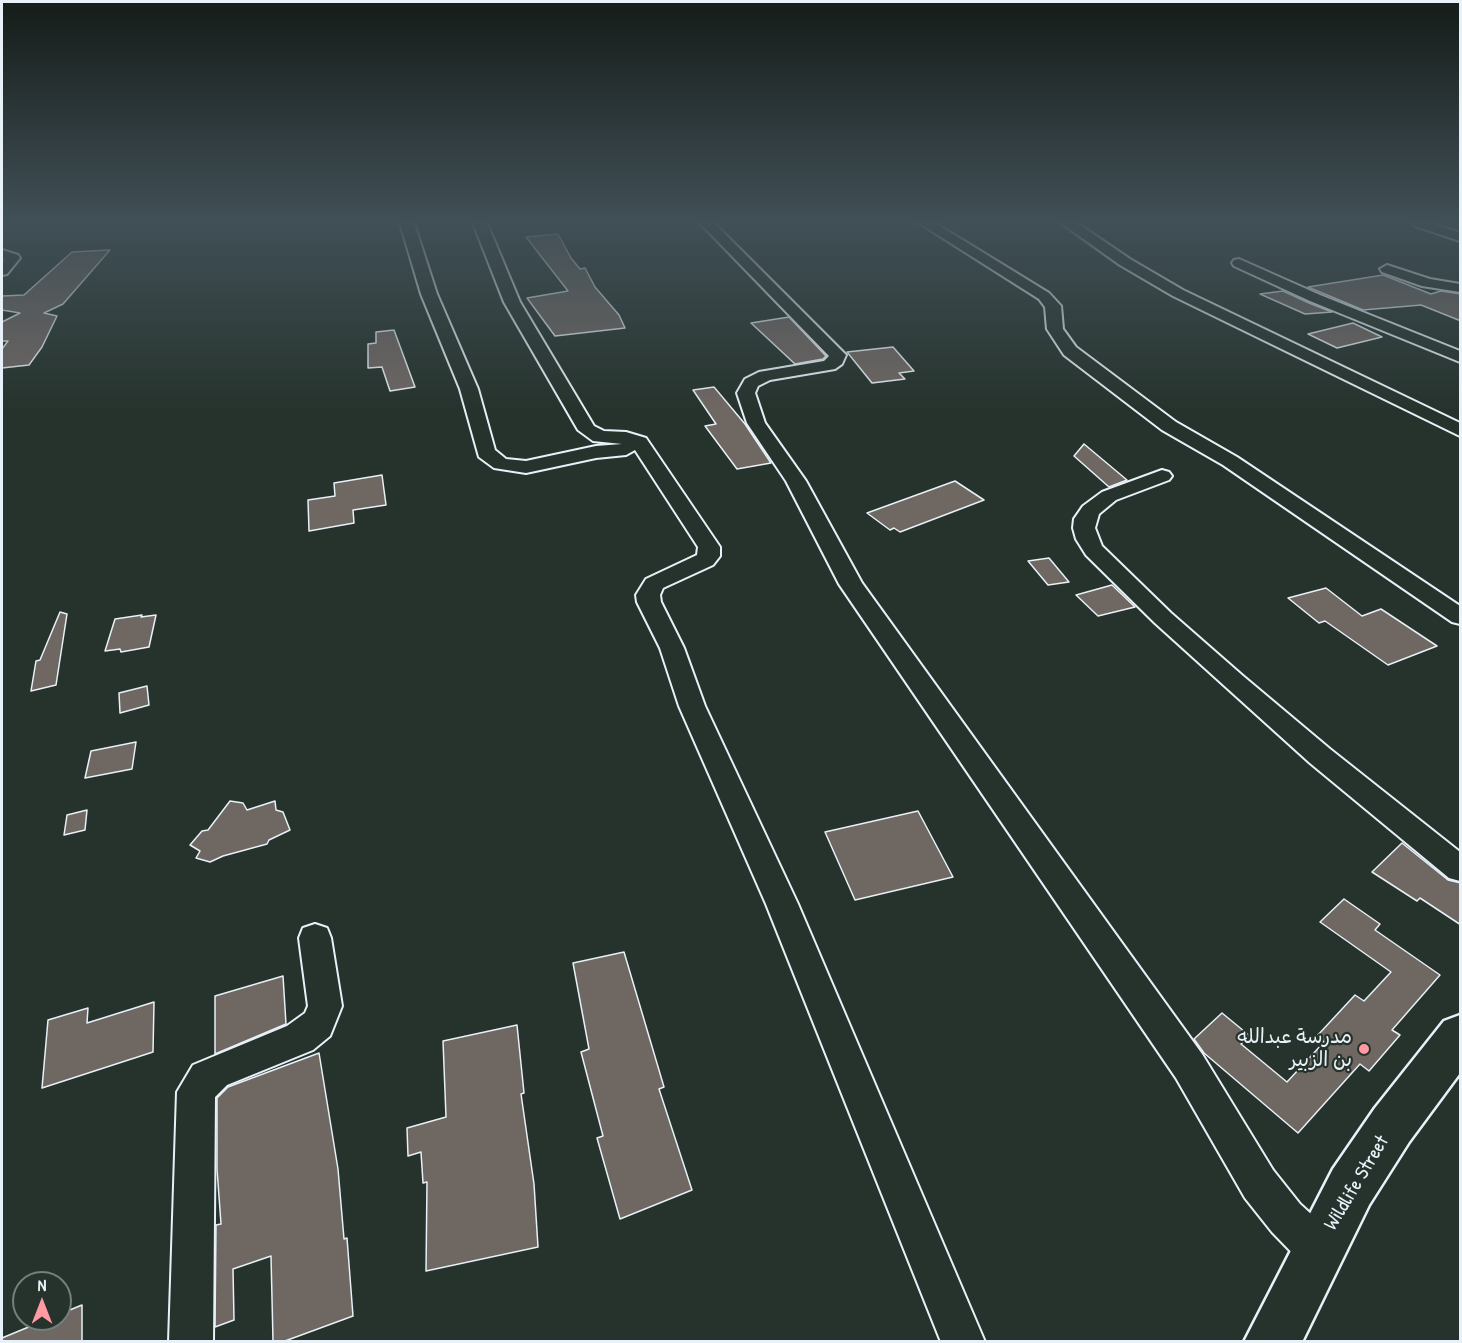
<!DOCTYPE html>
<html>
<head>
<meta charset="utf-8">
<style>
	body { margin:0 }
	#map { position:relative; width:1462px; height:1343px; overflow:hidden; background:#26332d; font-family:"Patrick Hand",sans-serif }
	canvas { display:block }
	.frame { position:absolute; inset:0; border:3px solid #e8f1f8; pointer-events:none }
	.north { position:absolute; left:12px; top:1271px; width:60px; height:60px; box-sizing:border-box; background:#26332d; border:2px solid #747f7e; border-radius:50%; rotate:0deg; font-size:16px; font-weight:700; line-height:24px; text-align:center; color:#e8f1f8 }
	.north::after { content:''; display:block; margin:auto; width:21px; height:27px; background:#ff9aa2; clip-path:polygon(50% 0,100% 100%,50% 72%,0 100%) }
</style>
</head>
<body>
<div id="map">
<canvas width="1462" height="1343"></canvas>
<div class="frame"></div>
<div class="north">N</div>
</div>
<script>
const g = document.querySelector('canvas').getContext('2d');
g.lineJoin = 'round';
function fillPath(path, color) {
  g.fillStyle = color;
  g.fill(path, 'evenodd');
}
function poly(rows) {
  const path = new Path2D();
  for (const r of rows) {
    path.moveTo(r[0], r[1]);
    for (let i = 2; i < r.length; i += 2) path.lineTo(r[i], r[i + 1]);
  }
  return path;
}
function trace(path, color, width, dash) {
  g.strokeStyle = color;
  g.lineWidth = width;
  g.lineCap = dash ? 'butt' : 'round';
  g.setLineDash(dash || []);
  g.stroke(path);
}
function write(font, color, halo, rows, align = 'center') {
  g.font = font + ' "Patrick Hand","Playpen Sans Arabic",sans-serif';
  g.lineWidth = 4.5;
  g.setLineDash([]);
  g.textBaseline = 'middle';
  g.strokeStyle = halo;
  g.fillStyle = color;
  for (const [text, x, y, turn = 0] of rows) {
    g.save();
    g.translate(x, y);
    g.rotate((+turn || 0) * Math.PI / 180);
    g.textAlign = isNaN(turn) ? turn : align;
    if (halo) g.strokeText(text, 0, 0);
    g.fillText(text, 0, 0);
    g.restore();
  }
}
const building = poly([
	[558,234,571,258,580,269,585,268,595,287,619,315,625,328,555,336,527,298,568,291,526,237,558,234],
	[110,250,63,304,44,313,57,316,42,347,29,365,2,368,2,349,8,341,2,341,2,322,20,313,2,310,2,296,24,295,72,252,110,250],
	[1383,275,1431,294,1441,291,1461,294,1461,321,1421,305,1363,310,1308,287,1383,275],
	[1283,291,1309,303,1332,312,1305,314,1260,294,1283,291],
	[789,317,826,356,823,359,795,364,751,323,789,317],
	[1353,323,1382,337,1337,348,1308,334,1353,323],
	[394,330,415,387,390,391,382,367,368,368,368,344,376,343,376,332,394,330],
	[893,347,914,371,899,373,905,379,872,383,847,352,893,347],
	[714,387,745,424,771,463,737,469,705,426,716,424,693,390,714,387],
	[1084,444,1127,480,1109,487,1074,456,1084,444],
	[382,475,386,505,353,510,354,523,309,531,308,500,335,496,334,483,382,475],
	[955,481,984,500,900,532,894,528,890,530,867,513,955,481],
	[1049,558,1069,582,1048,585,1028,561,1049,558],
	[1112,585,1135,607,1098,616,1076,595,1112,585],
	[1326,588,1362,616,1381,609,1437,646,1388,665,1325,621,1319,623,1288,598,1326,588],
	[60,612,67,614,56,685,31,691,36,661,40,660,60,612],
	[142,615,141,617,156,615,149,647,121,652,120,649,105,651,115,619,142,615],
	[147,686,149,705,120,713,119,693,147,686],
	[136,742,132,769,85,778,91,751,136,742],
	[230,801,243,803,247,810,275,801,276,810,283,812,290,830,269,840,267,844,223,856,210,862,196,858,200,851,190,845,202,831,208,830,230,801],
	[87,810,85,830,64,835,67,815,87,810],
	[918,811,953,877,855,900,825,832,918,811],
	[1402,843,1448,880,1461,883,1461,925,1420,898,1417,901,1372,872,1402,843],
	[1344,899,1380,924,1375,930,1440,975,1392,1030,1400,1035,1369,1071,1360,1064,1298,1133,1204,1053,1194,1039,1222,1013,1250,1036,1241,1044,1287,1082,1324,1042,1317,1036,1355,995,1364,1001,1391,972,1320,922,1344,899],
	[624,952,664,1087,659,1089,692,1190,620,1219,597,1138,603,1136,581,1052,589,1049,573,963,624,952],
	[283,976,286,1024,215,1054,215,996,283,976],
	[154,1002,153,1052,42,1088,48,1020,88,1008,87,1023,154,1002],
	[517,1025,524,1093,521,1094,534,1184,538,1247,426,1271,427,1182,423,1183,421,1152,408,1156,407,1128,446,1117,443,1041,517,1025],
	[319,1053,338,1169,344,1239,347,1238,353,1316,285,1341,273,1341,271,1256,233,1269,234,1320,215,1327,216,1225,221,1224,217,1169,217,1098,228,1087,319,1053],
	[82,1305,82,1341,2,1341,2,1338,48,1319,60,1319,60,1314,82,1305]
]);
fillPath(building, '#6f6762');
trace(building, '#e8f1f8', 1.5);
const minor = poly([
	[400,223,414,223,437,294,478,389,495,450,506,459,526,461,596,446,622,444,593,441,578,430,504,302,473,223,487,223,520,302,594,426,604,431,626,432,646,438,720,547,720,556,713,565,663,588,660,595,661,602,684,648,705,706,798,904,985,1342,941,1342,766,904,679,706,660,648,637,602,636,595,646,579,697,555,698,547,635,450,626,455,596,458,526,473,494,468,479,457,460,389,421,294,400,223],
	[700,223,714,223,846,355,842,364,835,369,770,380,758,386,755,393,765,423,806,481,862,583,1202,1054,1273,1170,1300,1204,1334,1235,1340,1250,1334,1265,1319,1271,1304,1265,1272,1232,1245,1198,1176,1078,839,584,786,481,747,423,737,393,745,379,759,372,824,361,829,356,700,223],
	[919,223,935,223,1049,293,1061,306,1063,329,1076,347,1176,422,1237,457,1460,606,1460,624,1452,622,1223,465,1162,430,1064,355,1047,329,1045,307,1039,299,919,223],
	[1061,223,1077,223,1130,259,1183,290,1460,423,1460,436,1173,296,1120,265,1061,223],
	[1413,223,1432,223,1460,233,1460,241,1415,226,1413,223],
	[2,250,18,255,20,258,7,274,2,275,2,263,4,260,2,259,2,250],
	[1239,259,1320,295,1460,351,1460,362,1310,301,1234,266,1232,263,1234,260,1239,259],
	[1387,265,1430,279,1460,284,1460,292,1422,286,1382,272,1380,269,1387,265],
	[1162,470,1169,472,1172,476,1169,480,1116,500,1099,514,1095,528,1102,546,1171,613,1243,676,1330,749,1460,852,1460,881,1449,878,1310,763,1155,623,1086,555,1076,539,1073,528,1074,519,1083,506,1102,492,1162,470],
	[315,924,327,928,331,938,342,1006,330,1036,313,1050,227,1085,215,1097,213,1342,169,1342,177,1092,193,1065,287,1026,305,1013,308,1006,299,938,303,928,315,924]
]);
const primary = poly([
	[1460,1015,1460,1073,1409,1142,1369,1205,1302,1342,1244,1342,1333,1169,1375,1108,1444,1021,1460,1015]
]);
trace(minor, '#e8f1f8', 4);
trace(primary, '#e8f1f8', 5);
fillPath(minor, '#26332d');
fillPath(primary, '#26332d');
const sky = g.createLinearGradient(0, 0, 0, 411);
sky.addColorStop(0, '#151c19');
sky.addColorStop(0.54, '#415057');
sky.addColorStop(1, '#41505700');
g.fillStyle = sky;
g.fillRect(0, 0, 1462, 411);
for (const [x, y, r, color] of [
	[1364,1049,6,"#ff9aa2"]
]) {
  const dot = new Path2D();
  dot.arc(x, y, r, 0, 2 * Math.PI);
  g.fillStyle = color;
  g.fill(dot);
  trace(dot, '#26332d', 2);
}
write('20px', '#e8f1f8', '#26332d', [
	["مدرسة عبدالله",1352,1038],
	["بن الزبير",1352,1061]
], 'right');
write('20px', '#e8f1f8', '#26332d', [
	["Wildlife Street",1357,1183,-59]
]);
</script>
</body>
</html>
